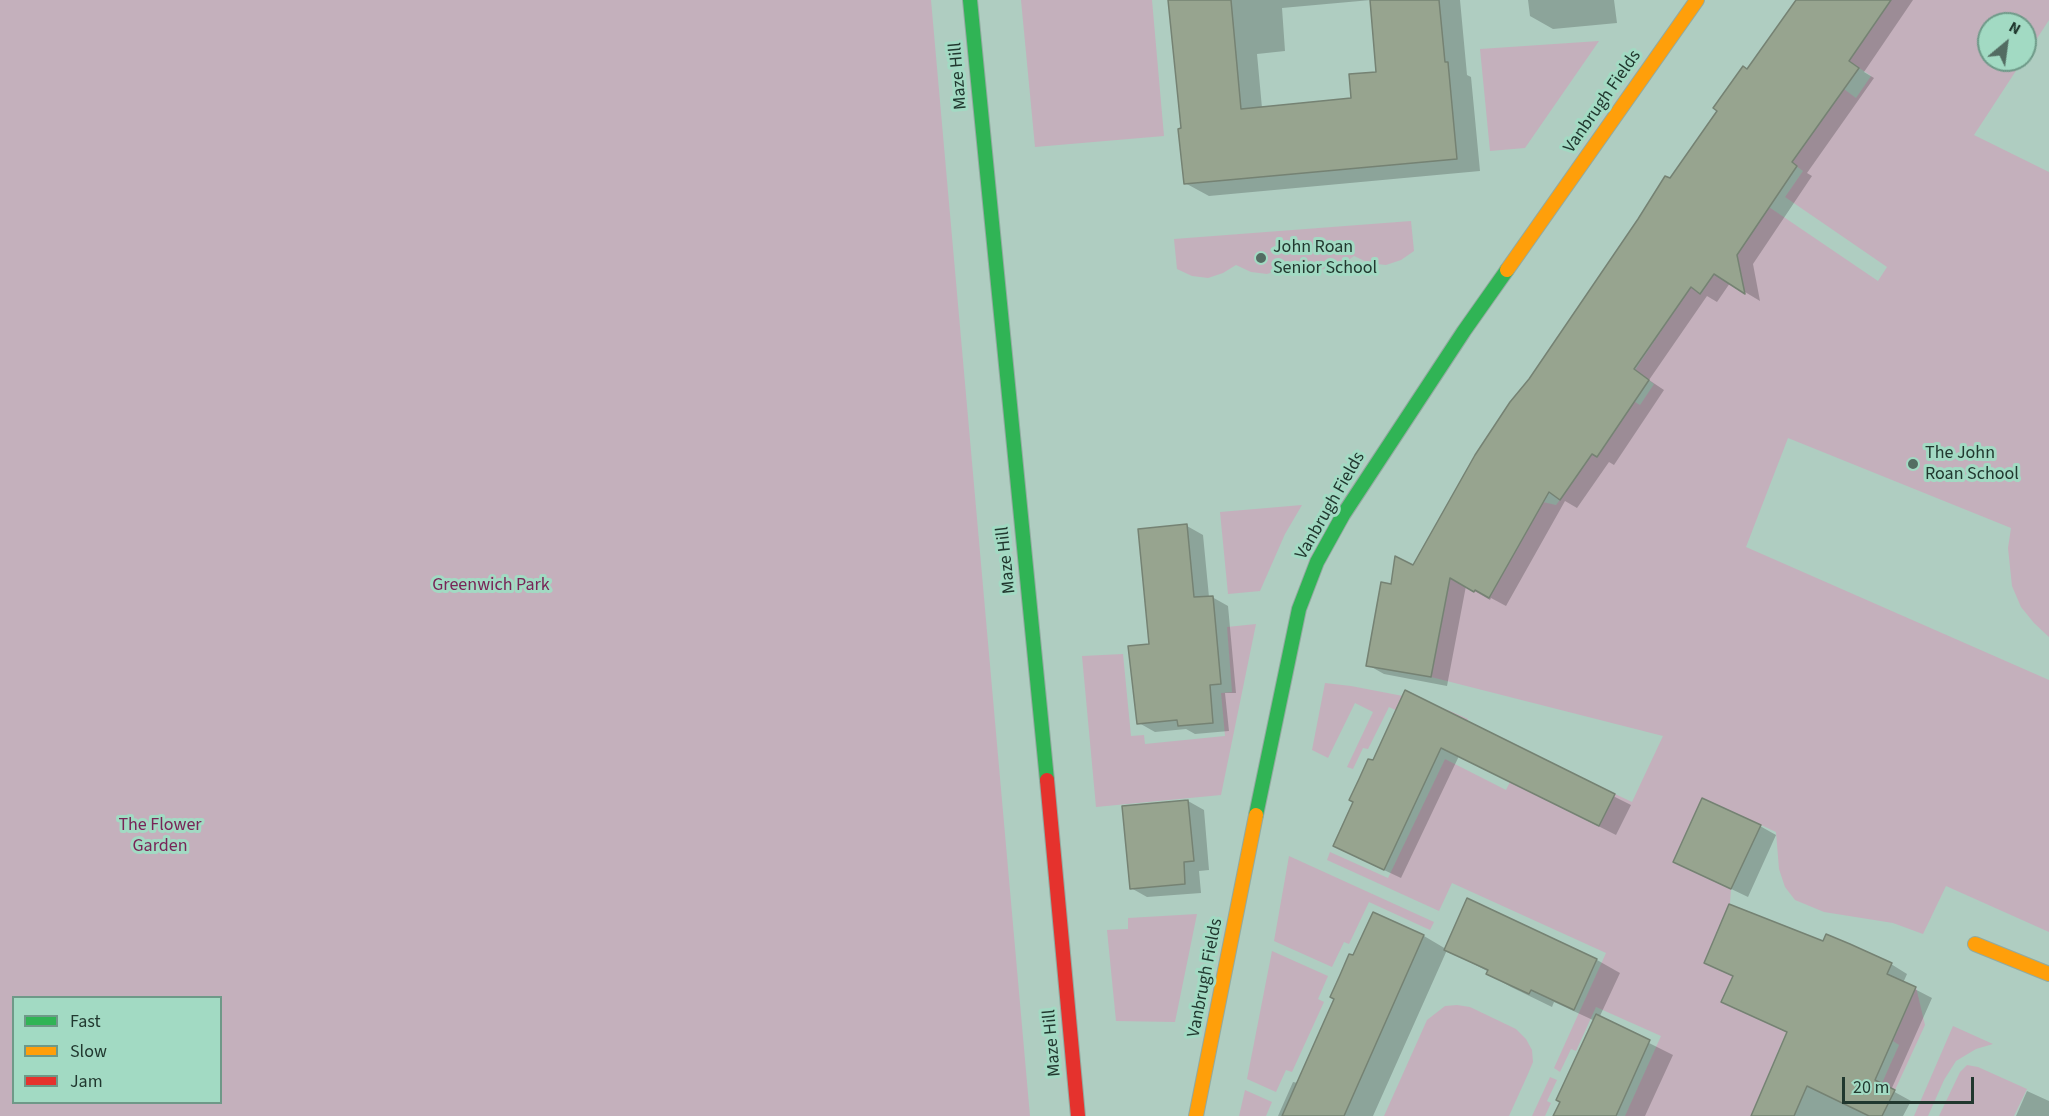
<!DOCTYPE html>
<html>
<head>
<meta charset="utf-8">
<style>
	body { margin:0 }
	#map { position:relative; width:2049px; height:1116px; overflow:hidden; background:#afcdc1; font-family:"Source Sans 3",sans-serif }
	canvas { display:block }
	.legend { position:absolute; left:12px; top:996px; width:210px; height:108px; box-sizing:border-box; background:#a2dac3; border:2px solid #6e9988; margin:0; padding:8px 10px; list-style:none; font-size:18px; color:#21382f }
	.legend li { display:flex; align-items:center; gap:12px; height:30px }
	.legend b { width:30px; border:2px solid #6e9988 }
	.north { position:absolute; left:1977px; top:12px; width:60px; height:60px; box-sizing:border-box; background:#a2dac3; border:2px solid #6e9988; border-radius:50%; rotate:29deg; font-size:16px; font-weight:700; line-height:24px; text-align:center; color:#21382f }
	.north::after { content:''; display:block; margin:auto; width:21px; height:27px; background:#536c62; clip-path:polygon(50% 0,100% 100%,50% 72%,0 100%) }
	.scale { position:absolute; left:1842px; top:1077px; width:132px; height:27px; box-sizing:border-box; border:3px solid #21382f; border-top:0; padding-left:8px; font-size:18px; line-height:21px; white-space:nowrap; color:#21382f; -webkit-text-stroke:4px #a2dac3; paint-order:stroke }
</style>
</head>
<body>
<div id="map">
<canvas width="2049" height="1116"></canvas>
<ul class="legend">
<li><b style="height:8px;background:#30b455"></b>Fast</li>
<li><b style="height:8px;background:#ff9f0a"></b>Slow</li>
<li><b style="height:8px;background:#e5322d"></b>Jam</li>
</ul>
<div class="north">N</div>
<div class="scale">20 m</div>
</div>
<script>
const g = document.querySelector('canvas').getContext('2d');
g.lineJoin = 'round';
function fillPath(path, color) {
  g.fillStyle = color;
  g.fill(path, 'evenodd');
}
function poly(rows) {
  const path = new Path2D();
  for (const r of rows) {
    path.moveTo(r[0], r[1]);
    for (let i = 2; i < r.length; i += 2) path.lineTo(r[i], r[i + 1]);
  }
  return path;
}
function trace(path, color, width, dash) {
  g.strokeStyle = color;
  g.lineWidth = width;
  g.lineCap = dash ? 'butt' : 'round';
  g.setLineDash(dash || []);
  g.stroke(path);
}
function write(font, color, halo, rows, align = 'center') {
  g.font = font + ' "Source Sans 3",sans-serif';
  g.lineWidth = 6;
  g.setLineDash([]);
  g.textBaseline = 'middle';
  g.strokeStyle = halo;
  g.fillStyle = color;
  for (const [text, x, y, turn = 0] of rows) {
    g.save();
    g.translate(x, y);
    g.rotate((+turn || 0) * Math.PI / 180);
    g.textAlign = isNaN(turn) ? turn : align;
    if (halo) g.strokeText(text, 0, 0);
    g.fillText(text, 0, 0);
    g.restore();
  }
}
fillPath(poly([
	[0,0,931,0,1030,1116,0,1116],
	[14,998,220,998,220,1102,14,1102],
	[1021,0,1152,0,1164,136,1035,147],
	[1891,0,2049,0,2049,20,2025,57,2025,24,1989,24,1989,60,2023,60,1974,135,2049,172,2049,637,2034,623,2021,607,2012,586,2008,548,2011,528,1788,438,1746,547,2049,680,2049,932,1946,886,1923,934,1893,923,1824,912,1795,900,1785,887,1779,869,1776,832,1703,798,1673,861,1731,889,1730,903,1704,963,1733,976,1722,1002,1803,992,1751,1116,1625,1116,1661,1036,1596,1007,1576,1051,1571,1049,1560,1072,1554,1068,1606,953,1452,883,1439,911,1327,860,1330,852,1388,878,1445,759,1506,790,1510,782,1598,826,1615,794,1632,802,1663,736,1431,677,1447,595,1448,577,1473,592,1475,590,1489,598,1543,502,1556,505,1576,478,1575,443,1597,457,1614,432,1629,398,1640,405,1654,384,1635,370,1687,292,1691,287,1701,294,1714,274,1740,270,1737,256,1719,243,1769,207,1878,281,1887,267,1785,197,1803,171,1781,155,1822,120,1844,89,1856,98,1871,76,1849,61],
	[1599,41,1525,148,1490,151,1480,49],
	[1411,221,1414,251,1401,260,1386,265,1369,263,1354,256,1342,265,1326,269,1310,268,1295,260,1283,269,1267,274,1251,272,1236,265,1223,273,1208,278,1192,276,1177,269,1174,239],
	[1302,505,1285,534,1260,591,1228,594,1220,512],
	[1256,624,1221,795,1096,807,1082,656,1123,654,1131,736,1144,735,1145,744,1225,736,1221,693,1232,692,1227,627],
	[1325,683,1351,686,1403,696,1450,711,1468,719,1458,740,1389,707,1368,749,1363,748,1353,769,1347,767,1373,712,1355,703,1328,758,1312,750],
	[1289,856,1434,922,1430,930,1369,902,1349,944,1344,942,1332,967,1274,941],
	[1197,914,1175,1022,1116,1021,1107,930,1128,929,1128,918],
	[1272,951,1328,976,1318,999,1324,1002,1292,1072,1286,1070,1276,1092,1247,1079],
	[1916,987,1925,1025,1895,1090,1882,1083,1899,1045,1893,1041],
	[1457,1005,1470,1007,1516,1029,1526,1039,1532,1050,1533,1062,1528,1074,1509,1116,1384,1116,1427,1020,1445,1006],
	[1953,1026,1993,1044,1976,1049,1956,1061,1944,1080,1928,1116,1914,1116],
	[1967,1065,1978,1067,2027,1089,2014,1116,1939,1116,1960,1072],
	[1550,1077,1557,1080,1547,1101,1551,1103,1545,1116,1532,1116],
	[1245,1090,1272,1102,1266,1116,1239,1116]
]), '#c4b0bc');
fillPath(poly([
	[1170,0,1460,0,1467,75,1471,77,1480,171,1209,196,1185,183,1182,129],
	[1371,0,1378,73,1353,99,1262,108,1257,54,1285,51,1282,8],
	[1528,0,1614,0,1617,23,1553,29,1530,16],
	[1797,0,1913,0,1864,72,1874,78,1807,173,1812,176,1753,264,1760,301,1730,283,1717,302,1707,296,1649,380,1664,390,1614,465,1609,462,1577,508,1565,501,1506,606,1491,598,1490,600,1466,586,1447,686,1384,674,1368,665,1392,585,1414,566,1530,380],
	[1187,526,1203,535,1209,597,1212,597,1228,606,1236,693,1225,693,1229,731,1195,734,1186,729,1155,732,1139,723,1150,645],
	[1406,692,1631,805,1616,835,1459,756,1401,878,1352,855,1374,762],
	[1188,801,1204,810,1209,870,1199,871,1201,893,1147,897,1131,888],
	[1760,826,1776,835,1748,897,1675,862],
	[1468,900,1597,960,1620,973,1599,1018,1673,1055,1645,1116,1555,1116,1595,1021,1554,1002,1552,1007,1511,987,1488,974,1489,972,1447,950,1373,1116,1278,1116,1293,1082,1298,1083,1373,914,1424,936,1446,949],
	[1824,943,1891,964,1907,974,1903,983,1932,998,1891,1090,1911,1101,1903,1116,1753,1116,1788,1033,1723,1001,1734,977,1706,962],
	[2027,1091,2049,1101,2049,1116,2016,1116]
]), '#0003');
const building = poly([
	[1168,0,1231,0,1241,109,1351,98,1349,74,1376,72,1370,0,1439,0,1445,62,1448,62,1457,159,1184,184,1178,129,1181,128,1168,0],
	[1796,0,1891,0,1849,61,1859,68,1792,162,1797,166,1737,255,1745,294,1714,274,1700,294,1691,287,1634,369,1649,380,1597,457,1592,454,1560,500,1549,492,1489,598,1475,590,1474,592,1450,578,1431,677,1366,666,1381,582,1391,584,1395,556,1413,565,1475,455,1510,402,1529,379,1638,219,1665,176,1670,178,1717,111,1713,108,1743,66,1747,69,1796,0],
	[1187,524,1194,597,1213,596,1221,684,1210,685,1213,723,1178,726,1177,720,1137,724,1128,646,1149,644,1138,529,1187,524],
	[1405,690,1615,794,1599,826,1441,748,1384,870,1333,846,1353,802,1349,800,1359,779,1368,759,1373,760,1405,690],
	[1702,798,1761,825,1731,889,1673,862,1702,798],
	[1188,800,1194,861,1184,862,1185,884,1130,889,1122,806,1188,800],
	[1467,898,1597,959,1574,1010,1531,990,1529,994,1486,974,1488,970,1444,950,1467,898],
	[1729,904,1823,941,1826,934,1850,944,1892,963,1887,974,1916,987,1875,1080,1895,1090,1882,1116,1869,1116,1807,1086,1794,1116,1751,1116,1787,1032,1721,1002,1733,976,1704,963,1729,904],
	[1373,912,1424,935,1367,1064,1344,1116,1282,1116,1334,999,1330,997,1340,975,1349,954,1353,955,1373,912],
	[1596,1014,1650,1040,1616,1116,1553,1116,1560,1102,1556,1100,1596,1014]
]);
fillPath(building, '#97a48f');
trace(building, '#758273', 1.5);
const fast = poly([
	[970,0,1047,780],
	[1256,815,1299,609,1317,562,1343,515,1464,331,1507,270]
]);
const slow = poly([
	[1507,270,1697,0],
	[1975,944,2049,974],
	[1196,1116,1256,815]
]);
const jam = poly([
	[1047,780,1078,1116]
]);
trace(fast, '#92aaa0', 16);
trace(slow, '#92aaa0', 16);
trace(jam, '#92aaa0', 16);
trace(fast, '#30b455', 14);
trace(slow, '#ff9f0a', 14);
trace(jam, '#e5322d', 14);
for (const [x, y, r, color] of [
	[1261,258,6,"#536c62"],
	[1913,464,6,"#536c62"]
]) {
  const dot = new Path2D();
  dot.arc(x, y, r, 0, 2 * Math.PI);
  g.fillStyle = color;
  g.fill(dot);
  trace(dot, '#a2dac3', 2);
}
write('18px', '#21382f', '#a2dac3', [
	["Maze Hill",959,76,-95],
	["Vanbrugh Fields",1603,102,-55],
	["Vanbrugh Fields",1331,506,-60],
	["Maze Hill",1007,560,-96],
	["Vanbrugh Fields",1206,978,-79],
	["Maze Hill",1053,1043,-95]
]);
write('18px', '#21382f', '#a2dac3', [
	["John Roan",1273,248],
	["Senior School",1273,269],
	["The John",1925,454],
	["Roan School",1925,475]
], 'left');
write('18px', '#792457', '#a2dac3', [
	["Greenwich Park",491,586],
	["The Flower",160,826],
	["Garden",160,847]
]);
</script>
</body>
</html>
